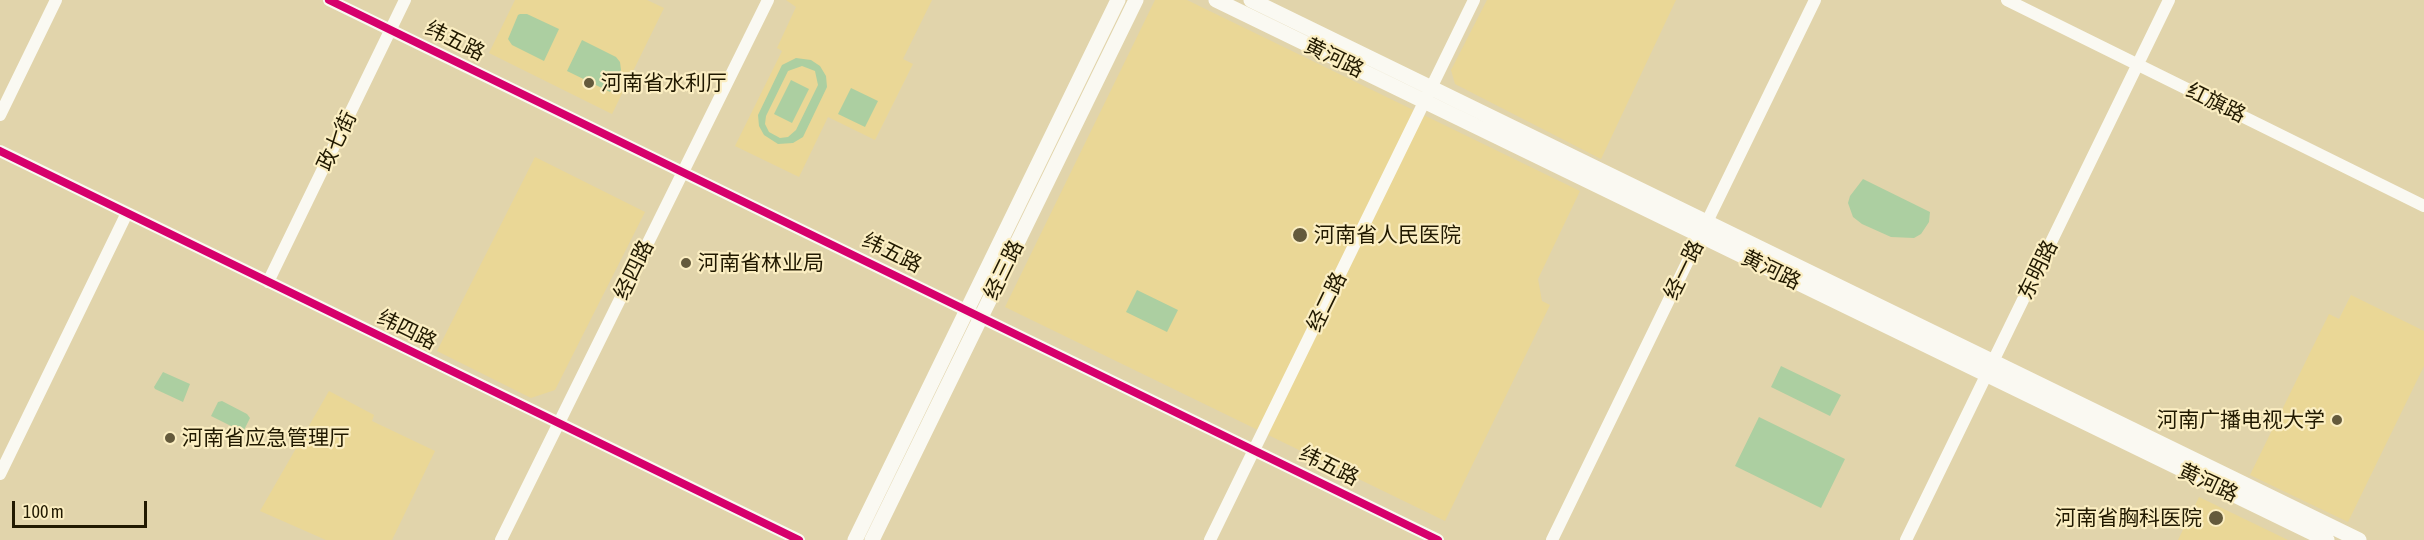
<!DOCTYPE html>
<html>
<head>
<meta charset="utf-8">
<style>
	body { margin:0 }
	#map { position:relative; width:2424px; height:540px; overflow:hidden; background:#e1d4ab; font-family:"Asap Condensed",sans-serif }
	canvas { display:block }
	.scale { position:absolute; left:12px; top:501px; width:135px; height:27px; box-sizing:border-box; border:3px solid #211900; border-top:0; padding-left:8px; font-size:18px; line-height:21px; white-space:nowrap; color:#211900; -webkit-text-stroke:4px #fbeec2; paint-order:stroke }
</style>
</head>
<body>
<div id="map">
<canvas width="2424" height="540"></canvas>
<div class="scale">100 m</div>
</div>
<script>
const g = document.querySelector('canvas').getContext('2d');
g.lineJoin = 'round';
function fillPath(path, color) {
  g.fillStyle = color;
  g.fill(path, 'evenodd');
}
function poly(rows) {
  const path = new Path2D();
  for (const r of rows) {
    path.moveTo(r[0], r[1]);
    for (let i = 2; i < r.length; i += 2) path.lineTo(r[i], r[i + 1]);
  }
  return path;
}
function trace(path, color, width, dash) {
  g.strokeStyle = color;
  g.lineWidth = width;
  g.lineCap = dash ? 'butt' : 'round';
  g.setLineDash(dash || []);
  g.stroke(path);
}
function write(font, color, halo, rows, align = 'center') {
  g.font = font + ' "Asap Condensed","Noto Sans SC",sans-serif';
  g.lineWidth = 4.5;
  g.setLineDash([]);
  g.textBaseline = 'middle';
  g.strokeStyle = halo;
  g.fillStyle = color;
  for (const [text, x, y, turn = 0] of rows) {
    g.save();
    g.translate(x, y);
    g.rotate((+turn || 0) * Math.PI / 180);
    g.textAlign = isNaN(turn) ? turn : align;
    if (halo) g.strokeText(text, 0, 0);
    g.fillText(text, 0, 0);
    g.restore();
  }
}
fillPath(poly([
	[515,0,647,0,664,8,612,114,489,53],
	[786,0,932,0,903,59,913,64,875,140,828,117,799,177,735,146,782,51,777,48,796,7],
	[1155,0,1187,0,1580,191,1538,279,1542,301,1550,305,1445,521,1005,307],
	[1487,0,1676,0,1601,159,1455,84,1451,70],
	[535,157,645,212,555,390,531,398,437,351],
	[2351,295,2424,331,2424,366,2348,522,2250,475,2329,314,2339,319],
	[329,391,374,415,372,421,435,451,392,540,326,540,260,511],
	[2199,497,2288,540,2178,540]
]), '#ead796');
fillPath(poly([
	[520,14,527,14,559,29,544,61,512,45,508,39,518,15],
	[582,40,616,57,620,62,621,70,610,92,567,71],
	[796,58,811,60,820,66,826,76,827,87,803,137,793,143,778,144,764,135,759,126,758,115,782,65],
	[802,66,815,71,818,85,796,130,788,137,780,138,769,132,765,124,766,116,788,71],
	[791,80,809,89,792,123,774,114],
	[851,88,878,101,865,127,838,114],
	[1863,179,1930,212,1929,222,1921,234,1914,238,1891,237,1862,224,1853,217,1848,203,1850,196],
	[1137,290,1178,310,1167,332,1126,312],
	[1781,366,1841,395,1830,416,1771,387],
	[163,372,190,384,183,402,155,389,154,387],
	[222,401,247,414,250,418,243,432,211,416,218,402],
	[1759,417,1845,459,1821,508,1735,466]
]), '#accfa1');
trace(poly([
	[329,0,1438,540],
	[2007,0,2424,206],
	[0,115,56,0],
	[0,151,799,540],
	[268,282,405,0],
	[0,474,127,213],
	[501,540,768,0],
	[1210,540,1474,0],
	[1552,540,1815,0],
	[1906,540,2169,0]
]), '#faf9f2', 12);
trace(poly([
	[1216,0,2327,540],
	[1251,0,2359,540],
	[855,540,1118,0],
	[872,540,1136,0]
]), '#faf9f2', 15);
trace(poly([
	[329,0,1438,540],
	[0,151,799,540]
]), '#d6006c', 8);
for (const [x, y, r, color] of [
	[589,83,6,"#645a3c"],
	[1300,235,8,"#645a3c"],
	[686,263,6,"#645a3c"],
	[2337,420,6,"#645a3c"],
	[170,438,6,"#645a3c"],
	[2216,518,8,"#645a3c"]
]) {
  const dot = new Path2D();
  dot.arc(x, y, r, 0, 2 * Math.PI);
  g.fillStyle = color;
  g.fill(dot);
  trace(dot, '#fbeec2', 2);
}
write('21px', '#211900', '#fbeec2', [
	["纬五路",455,41,26],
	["黄河路",1334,58,26],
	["红旗路",2216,103,26],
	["政七街",337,141,-64],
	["纬五路",892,253,26],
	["经四路",634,270,-64],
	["经三路",1004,270,-64],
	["经一路",1684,270,-64],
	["黄河路",1771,270,26],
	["东明路",2038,270,-64],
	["经二路",1327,302,-64],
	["纬四路",407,330,26],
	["纬五路",1329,466,26],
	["黄河路",2208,483,25]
]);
write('21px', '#211900', '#fbeec2', [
	["河南省水利厅",601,83],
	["河南省人民医院",1314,235],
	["河南省林业局",698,263],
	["河南广播电视大学",2325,420,"right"],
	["河南省应急管理厅",182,438],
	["河南省胸科医院",2202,518,"right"]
], 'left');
</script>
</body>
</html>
